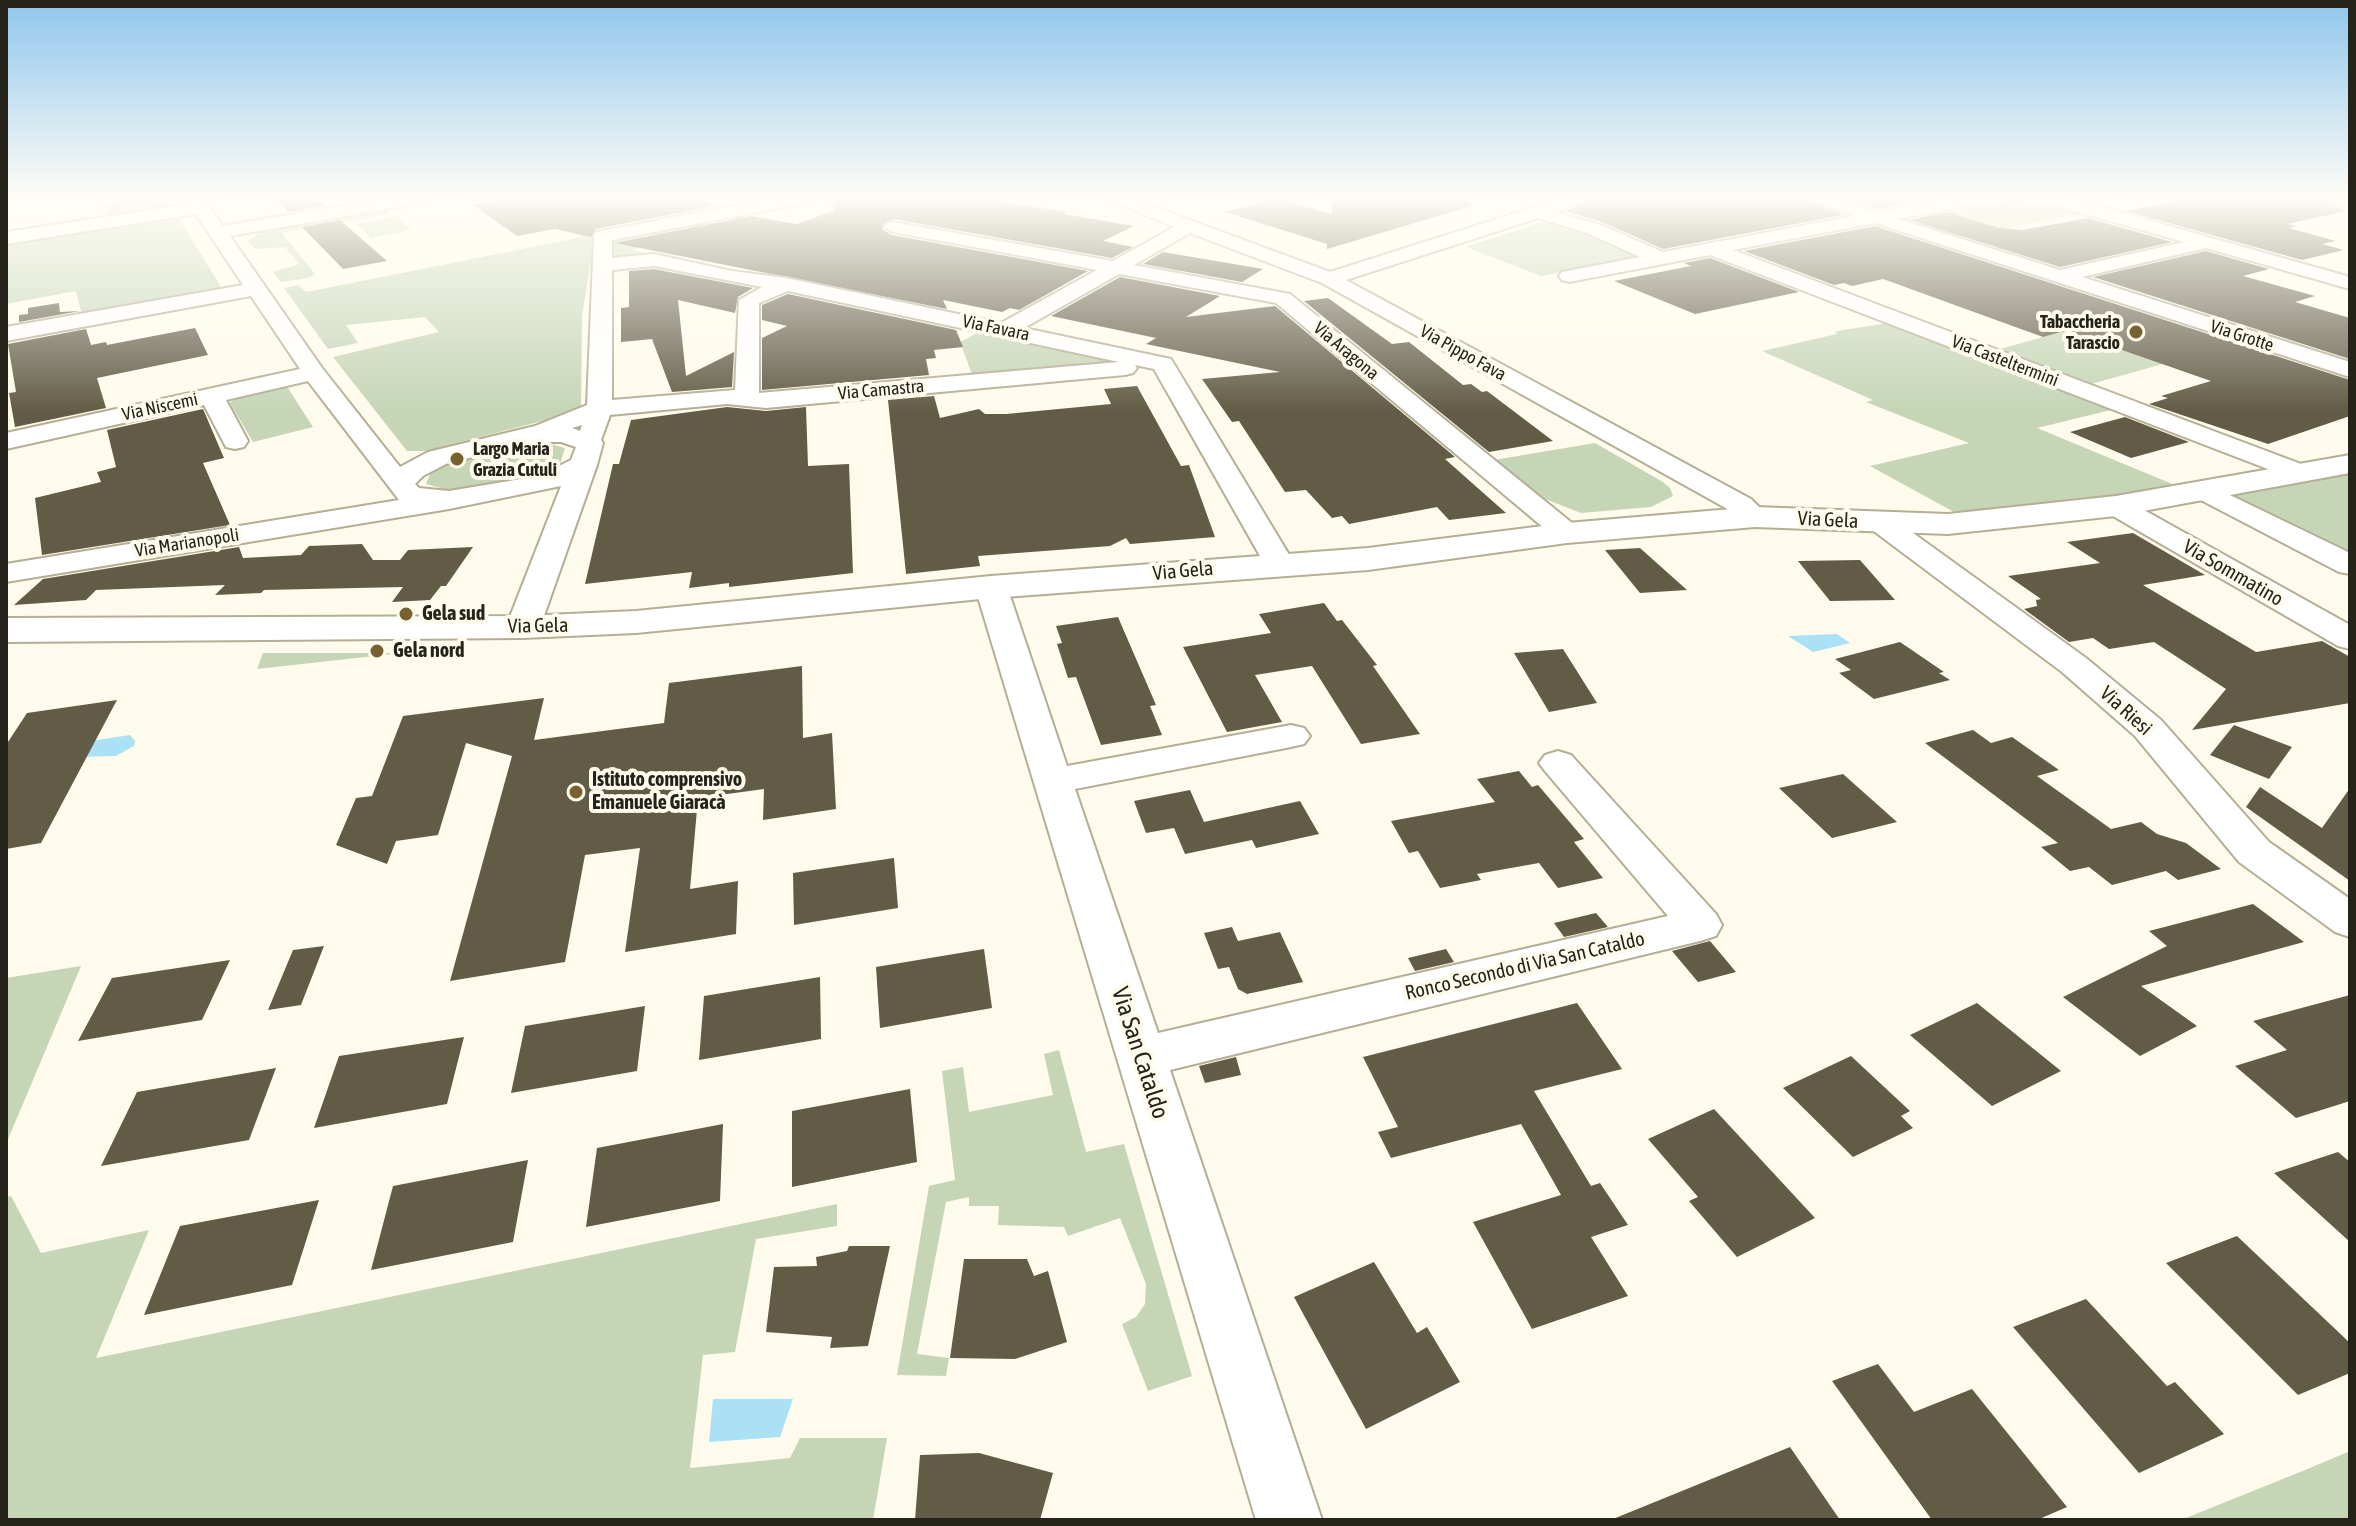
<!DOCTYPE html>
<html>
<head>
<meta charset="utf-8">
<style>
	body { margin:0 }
	#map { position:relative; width:2356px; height:1526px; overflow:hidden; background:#fffbec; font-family:"Asap Condensed",sans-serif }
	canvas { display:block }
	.frame { position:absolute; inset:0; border:8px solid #26231a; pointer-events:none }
</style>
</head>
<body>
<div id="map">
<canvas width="2356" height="1526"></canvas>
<div class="frame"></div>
</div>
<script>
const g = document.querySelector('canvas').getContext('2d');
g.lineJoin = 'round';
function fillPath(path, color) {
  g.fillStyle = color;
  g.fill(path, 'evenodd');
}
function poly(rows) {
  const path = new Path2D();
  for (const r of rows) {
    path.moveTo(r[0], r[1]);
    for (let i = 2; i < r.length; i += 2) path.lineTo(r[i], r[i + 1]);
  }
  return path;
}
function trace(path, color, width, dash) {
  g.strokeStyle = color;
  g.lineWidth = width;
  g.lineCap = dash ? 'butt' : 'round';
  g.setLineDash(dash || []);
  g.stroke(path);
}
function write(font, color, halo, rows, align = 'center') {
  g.font = font + ' "Asap Condensed",sans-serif';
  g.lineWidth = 8;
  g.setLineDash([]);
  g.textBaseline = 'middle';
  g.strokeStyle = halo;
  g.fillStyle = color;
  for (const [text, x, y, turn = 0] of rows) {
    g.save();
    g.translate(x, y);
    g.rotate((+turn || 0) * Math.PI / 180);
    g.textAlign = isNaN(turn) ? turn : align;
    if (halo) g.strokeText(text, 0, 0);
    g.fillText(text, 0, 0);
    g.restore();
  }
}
fillPath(poly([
	[129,198,165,198,172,209,108,219,102,202],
	[527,198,546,198,600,234,595,235,582,316,581,411,426,451,407,451,333,357,439,332,425,317,346,325,358,343,328,349,284,288,298,285,306,292,583,237],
	[820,198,740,214,632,250,658,257,616,259,611,255,611,242,615,238,757,210],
	[2018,198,2081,213,1958,238,1903,221],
	[391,210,386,215,282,233,315,274,308,278,281,282,273,272,299,264,285,247,255,249,248,241,262,232],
	[176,214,223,290,82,316,76,291,6,304,6,240],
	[396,217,412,230,371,238,356,224],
	[1547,220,1570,224,1642,258,1541,276,1466,247],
	[1888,323,2111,410,2037,428,2182,488,1963,517,1870,466,1969,443,1866,402,1873,400,1762,351,1837,334,1835,332,1843,330],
	[983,330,1119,361,973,377,960,342],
	[2061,332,2074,337,2088,333,2170,362,2091,384,2000,349],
	[286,385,313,427,253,442,230,403,235,398],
	[544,442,565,448,560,464,546,473,448,490,426,484,431,472,447,464],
	[1595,443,1663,482,1670,488,1673,496,1651,507,1581,513,1545,499,1494,460],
	[2345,473,2350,476,2350,558,2226,494],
	[263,653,402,653,257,669],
	[81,966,6,1144,6,978],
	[1059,1050,1086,1152,1124,1144,1192,1376,1148,1391,1122,1324,1136,1317,1145,1304,1146,1284,1120,1218,1068,1236,1064,1227,998,1225,999,1206,969,1206,969,1197,946,1202,917,1354,949,1358,946,1376,897,1375,929,1186,955,1180,942,1071,963,1067,969,1112,1053,1095,1044,1054],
	[11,1196,41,1253,149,1230,96,1358,837,1204,837,1226,756,1239,735,1352,703,1355,690,1468,790,1458,800,1438,887,1438,873,1520,6,1520,6,1197],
	[2350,1451,2350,1520,2181,1520,2310,1468]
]), '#c6d5b6');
fillPath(poly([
	[1837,634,1850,643,1813,652,1788,636],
	[130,735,135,741,134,746,116,756,76,757,84,742],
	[713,1399,793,1399,780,1437,709,1442]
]), '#abe1f5');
fillPath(poly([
	[275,198,316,198,324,206,288,212],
	[509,198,700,198,715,206,595,229,591,237,555,229,517,236,473,205],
	[855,198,979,198,1067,212,1064,214,1134,226,1103,241,1133,247,1112,258,894,219,882,225,883,230,892,235,1088,271,1019,310,1010,308,1002,312,943,300,947,309,615,243,751,216,797,224,835,210,831,201],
	[1275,198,1331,214,1334,198,1471,198,1472,206,1327,249,1327,244,1225,212],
	[1593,198,1804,198,1843,215,1663,249,1602,222,1566,211],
	[1845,198,1901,198,1913,202,1877,209],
	[2193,198,2324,198,2328,205,2347,211,2287,224,2297,226,2289,228,2336,241,2322,244,2344,250,2302,260,2126,211],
	[1947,212,1999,228,2022,230,2088,218,2172,242,2060,267,1910,220],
	[340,220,387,261,343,269,302,227],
	[1875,226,2350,380,2350,416,2268,444,2149,404,2168,398,2161,396,2211,381,2079,335,2061,332,2043,337,1883,279,1852,286,1844,283,1834,285,1744,251],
	[2206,251,2269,269,2243,276,2315,296,2295,302,2350,318,2350,359,2093,277],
	[1163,252,1263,269,1242,282,1143,264],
	[1710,258,1799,292,1695,314,1614,281,1691,266,1684,263],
	[654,269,753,288,738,297,735,313,678,300,686,376,734,352,732,387,672,392,652,339,621,342,621,308,629,307,629,271],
	[1120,277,1220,296,1186,317,1275,306,1455,457,1445,459,1506,513,1449,520,1437,507,1349,524,1342,516,1332,518,1306,490,1285,492,1239,421,1232,422,1202,379,1280,372,1146,344,1156,338,1051,316],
	[788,294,956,330,963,347,934,350,936,358,926,359,929,375,762,390,762,338,787,326,762,320,762,305],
	[1328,298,1392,344,1409,342,1463,385,1471,384,1482,392,1487,391,1553,441,1489,452,1304,301],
	[59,303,60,312,80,311,19,322,19,315,28,314,28,308],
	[195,328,208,355,97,378,106,408,15,427,9,393,16,392,8,344,86,329,91,345,106,342,107,345],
	[1137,386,1181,466,1189,465,1215,537,1130,544,1126,538,1110,546,978,556,980,566,906,574,888,400,934,396,940,418,979,409,985,414,1006,414,1111,404,1104,389],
	[727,407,766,411,806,407,808,466,849,464,853,573,729,587,729,583,689,588,692,572,585,584,613,464,619,464,631,420],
	[203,409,224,458,203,463,230,525,42,555,35,498,101,482,97,472,116,467,107,430],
	[2125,417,2189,442,2131,458,2070,432],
	[2133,533,2205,575,2143,585,2256,652,2322,641,2350,657,2350,703,2192,730,2226,689,2154,642,2109,649,2093,638,2069,642,2024,609,2037,606,2036,600,2041,599,2008,576,2100,563,2067,542],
	[362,544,373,560,400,560,408,550,473,547,446,586,441,586,430,600,392,602,403,587,264,590,261,593,215,595,225,585,96,590,86,600,14,605,43,579,239,547,243,558,301,555,309,546],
	[1640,548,1687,590,1640,593,1605,550],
	[1860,560,1895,600,1830,601,1798,561],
	[1324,603,1337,621,1342,620,1377,665,1373,666,1420,734,1361,744,1312,666,1255,675,1282,722,1227,732,1183,647,1271,633,1259,614],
	[1118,617,1156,705,1150,706,1162,735,1101,745,1076,677,1068,678,1057,644,1062,643,1056,626],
	[1900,642,1944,672,1939,673,1950,680,1874,699,1839,673,1851,670,1835,659],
	[1563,649,1597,703,1549,712,1514,653],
	[802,666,803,738,832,733,836,809,763,820,764,789,698,798,690,889,738,881,736,934,625,952,640,848,585,855,565,962,450,981,512,756,466,743,438,835,396,841,387,864,336,845,356,798,372,796,403,716,544,698,534,740,664,723,669,683],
	[117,700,41,843,6,849,6,745,27,713],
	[2234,725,2292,747,2269,779,2210,755],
	[1973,730,1991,743,2012,737,2059,770,2037,776,2111,829,2141,822,2157,834,2186,843,2221,869,2178,880,2166,871,2112,885,2089,867,2070,871,2041,847,2058,843,1925,743],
	[1519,771,1532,787,1538,785,1584,839,1574,842,1603,878,1558,888,1539,863,1477,874,1481,880,1440,888,1418,851,1409,853,1391,821,1495,802,1477,779],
	[1843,774,1897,822,1832,838,1779,788],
	[2260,787,2322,828,2350,788,2350,881,2246,807],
	[1190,790,1204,822,1300,801,1319,834,1256,848,1252,840,1185,854,1174,828,1146,833,1134,801],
	[894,858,898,908,794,925,793,873],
	[2253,904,2304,942,2141,986,2197,1026,2140,1056,2063,997,2167,946,2149,931],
	[1596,913,1608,927,1564,937,1554,923],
	[1232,927,1238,941,1280,932,1303,982,1247,994,1238,989,1229,967,1218,969,1204,933],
	[1710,941,1736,972,1698,982,1672,951],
	[324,946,301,1005,268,1010,293,950],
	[984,949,992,1008,880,1028,876,967],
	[1446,949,1454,962,1415,971,1408,958],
	[230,960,202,1020,78,1041,112,978],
	[820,977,821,1039,699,1060,704,996],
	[2350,995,2350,1101,2296,1118,2235,1066,2287,1050,2253,1021],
	[1577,1003,1622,1069,1534,1091,1591,1186,1600,1183,1628,1225,1591,1237,1628,1296,1532,1329,1473,1222,1561,1195,1521,1124,1391,1158,1378,1132,1398,1127,1363,1057],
	[1977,1003,2061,1071,1992,1106,1910,1035],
	[645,1006,637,1071,511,1093,525,1026],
	[464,1037,447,1104,314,1128,339,1056],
	[1851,1056,1910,1111,1901,1116,1913,1128,1853,1157,1783,1088],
	[1236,1057,1241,1075,1205,1083,1199,1066],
	[276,1068,249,1140,101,1166,137,1092],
	[910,1089,917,1162,792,1187,792,1111],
	[1714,1109,1815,1218,1737,1257,1689,1201,1698,1197,1648,1139],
	[723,1124,720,1201,586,1227,597,1148],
	[2338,1152,2350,1162,2350,1242,2274,1173],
	[528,1160,513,1242,371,1270,393,1186],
	[319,1200,292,1285,144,1315,180,1226],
	[2237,1236,2350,1343,2350,1373,2298,1395,2166,1263],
	[849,1246,890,1246,868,1346,830,1348,832,1337,766,1332,774,1267,817,1266,816,1257,847,1251],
	[964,1259,1027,1259,1034,1276,1048,1271,1067,1342,1015,1359,950,1358],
	[1374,1262,1417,1333,1427,1327,1460,1382,1366,1429,1294,1297],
	[2086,1299,2167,1386,2175,1382,2224,1434,2139,1473,2013,1327],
	[1878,1364,1914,1412,1972,1389,2067,1507,2037,1520,1932,1520,1832,1381],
	[1790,1447,1840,1520,1613,1520,1613,1519],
	[979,1453,1053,1473,1040,1520,915,1520,920,1455]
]), '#625c46');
const minor = poly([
	[186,198,203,198,223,226,388,198,429,198,421,203,230,236,322,368,400,467,428,452,535,426,587,405,594,236,596,232,775,198,813,198,805,203,612,240,612,258,654,254,732,271,786,278,1001,323,1097,270,893,232,884,227,887,223,893,222,1113,261,1174,227,1105,198,1130,198,1330,272,1563,198,1590,198,1556,212,1601,225,1663,252,1854,216,1807,198,1834,198,1877,212,1950,198,1988,198,1980,203,1898,219,2060,270,2184,242,2043,202,2041,198,2070,198,2350,277,2350,289,2206,248,2082,277,2350,362,2350,377,1875,223,1733,250,2309,467,2313,473,2309,479,2299,481,1710,255,1569,282,1562,280,1559,276,1562,272,1640,257,1587,233,1538,218,1346,280,1751,499,1769,517,1765,523,1755,526,1745,523,1731,511,1322,283,1190,233,1134,265,1290,294,1577,527,1582,533,1577,539,1567,542,1557,539,1276,303,1119,274,1024,328,1171,359,1294,563,1290,570,1279,572,1268,570,1154,369,1135,365,1137,368,1133,373,1125,375,766,408,727,404,610,415,601,440,603,443,597,465,540,627,535,634,523,637,511,634,506,627,561,486,449,509,6,582,6,564,399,500,308,381,226,400,248,441,244,447,235,449,226,447,204,405,6,449,6,433,300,369,251,296,6,341,6,327,243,285,196,214,6,244,6,232,190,204,186,198],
	[654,266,762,287,739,300,735,390,612,400,612,270,654,266],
	[788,291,1119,362,759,393,759,303,788,291],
	[582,425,580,431,572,428,582,425],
	[530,442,561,442,576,447,571,460,539,476,449,491,419,488,415,484,423,476,446,464,530,442],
	[2327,198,2350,198,2350,207,2329,202,2327,198],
	[2205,483,2350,553,2350,574,2339,572,2195,497,2191,491,2195,485,2205,483],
	[2116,497,2126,500,2350,625,2350,649,2338,646,2106,512,2102,506,2106,500,2116,497],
	[1881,514,1891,517,2086,658,2161,720,2269,842,2350,899,2350,937,2335,932,2239,862,2135,736,2062,672,1871,529,1866,523,1871,517,1881,514],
	[991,578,1002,580,1007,587,1067,766,1291,725,1304,728,1310,736,1304,744,1291,747,1075,789,1158,1033,1668,916,1545,771,1539,763,1545,755,1558,751,1571,755,1716,914,1722,925,1716,936,1700,941,1170,1070,1322,1520,1256,1520,975,587,980,580,991,578]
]);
const tertiary = poly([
	[2350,455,2350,473,2116,516,1948,534,1755,527,1567,543,1368,570,991,598,636,633,523,638,6,642,6,618,523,616,636,611,991,576,1368,548,1567,523,1755,507,1948,514,2116,496,2350,455]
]);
trace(minor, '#b4ae95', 4);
trace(tertiary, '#b4ae95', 4);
fillPath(minor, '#fff');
fillPath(tertiary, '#fff');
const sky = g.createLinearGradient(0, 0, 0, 412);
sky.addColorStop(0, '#8fc6ed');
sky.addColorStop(0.48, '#fffdf6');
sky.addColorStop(1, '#fffdf600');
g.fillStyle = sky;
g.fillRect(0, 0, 2356, 412);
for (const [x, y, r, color] of [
	[2136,332,8,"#786131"],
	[457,459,8,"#786131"],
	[406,614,8,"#786131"],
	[377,651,8,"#786131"],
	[576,792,8,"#786131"]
]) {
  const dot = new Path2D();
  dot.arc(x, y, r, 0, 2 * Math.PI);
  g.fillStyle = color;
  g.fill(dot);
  trace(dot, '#fffbec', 3);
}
write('bold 18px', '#26231a', '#fffbec', [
	["Tabaccheria",2120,322],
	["Tarascio",2120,343],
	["Largo Maria",473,449,"left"],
	["Grazia Cutuli",473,470,"left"]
], 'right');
write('18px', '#26231a', '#fffbec', [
	["Via Favara",996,328,12],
	["Via Grotte",2242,336,18],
	["Via Aragona",1346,351,40],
	["Via Pippo Fava",1463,353,29],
	["Via Casteltermini",2005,361,21],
	["Via Camastra",881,390,-5],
	["Via Niscemi",160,407,-12],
	["Via Marianopoli",187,543,-9]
]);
write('20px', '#26231a', '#fffbec', [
	["Via Gela",1828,520,3],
	["Via Gela",1183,571,-5],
	["Via Sommatino",2233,573,30],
	["Via Gela",538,626,-1],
	["Via Riesi",2126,711,42],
	["Ronco Secondo di Via San Cataldo",1525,966,-13]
]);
write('bold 20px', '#26231a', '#fffbec', [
	["Gela sud",422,614],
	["Gela nord",393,651],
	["Istituto comprensivo",592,780],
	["Emanuele Giaracà",592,803]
], 'left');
write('24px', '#26231a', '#fffbec', [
	["Via San Cataldo",1140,1053,72]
]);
</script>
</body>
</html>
